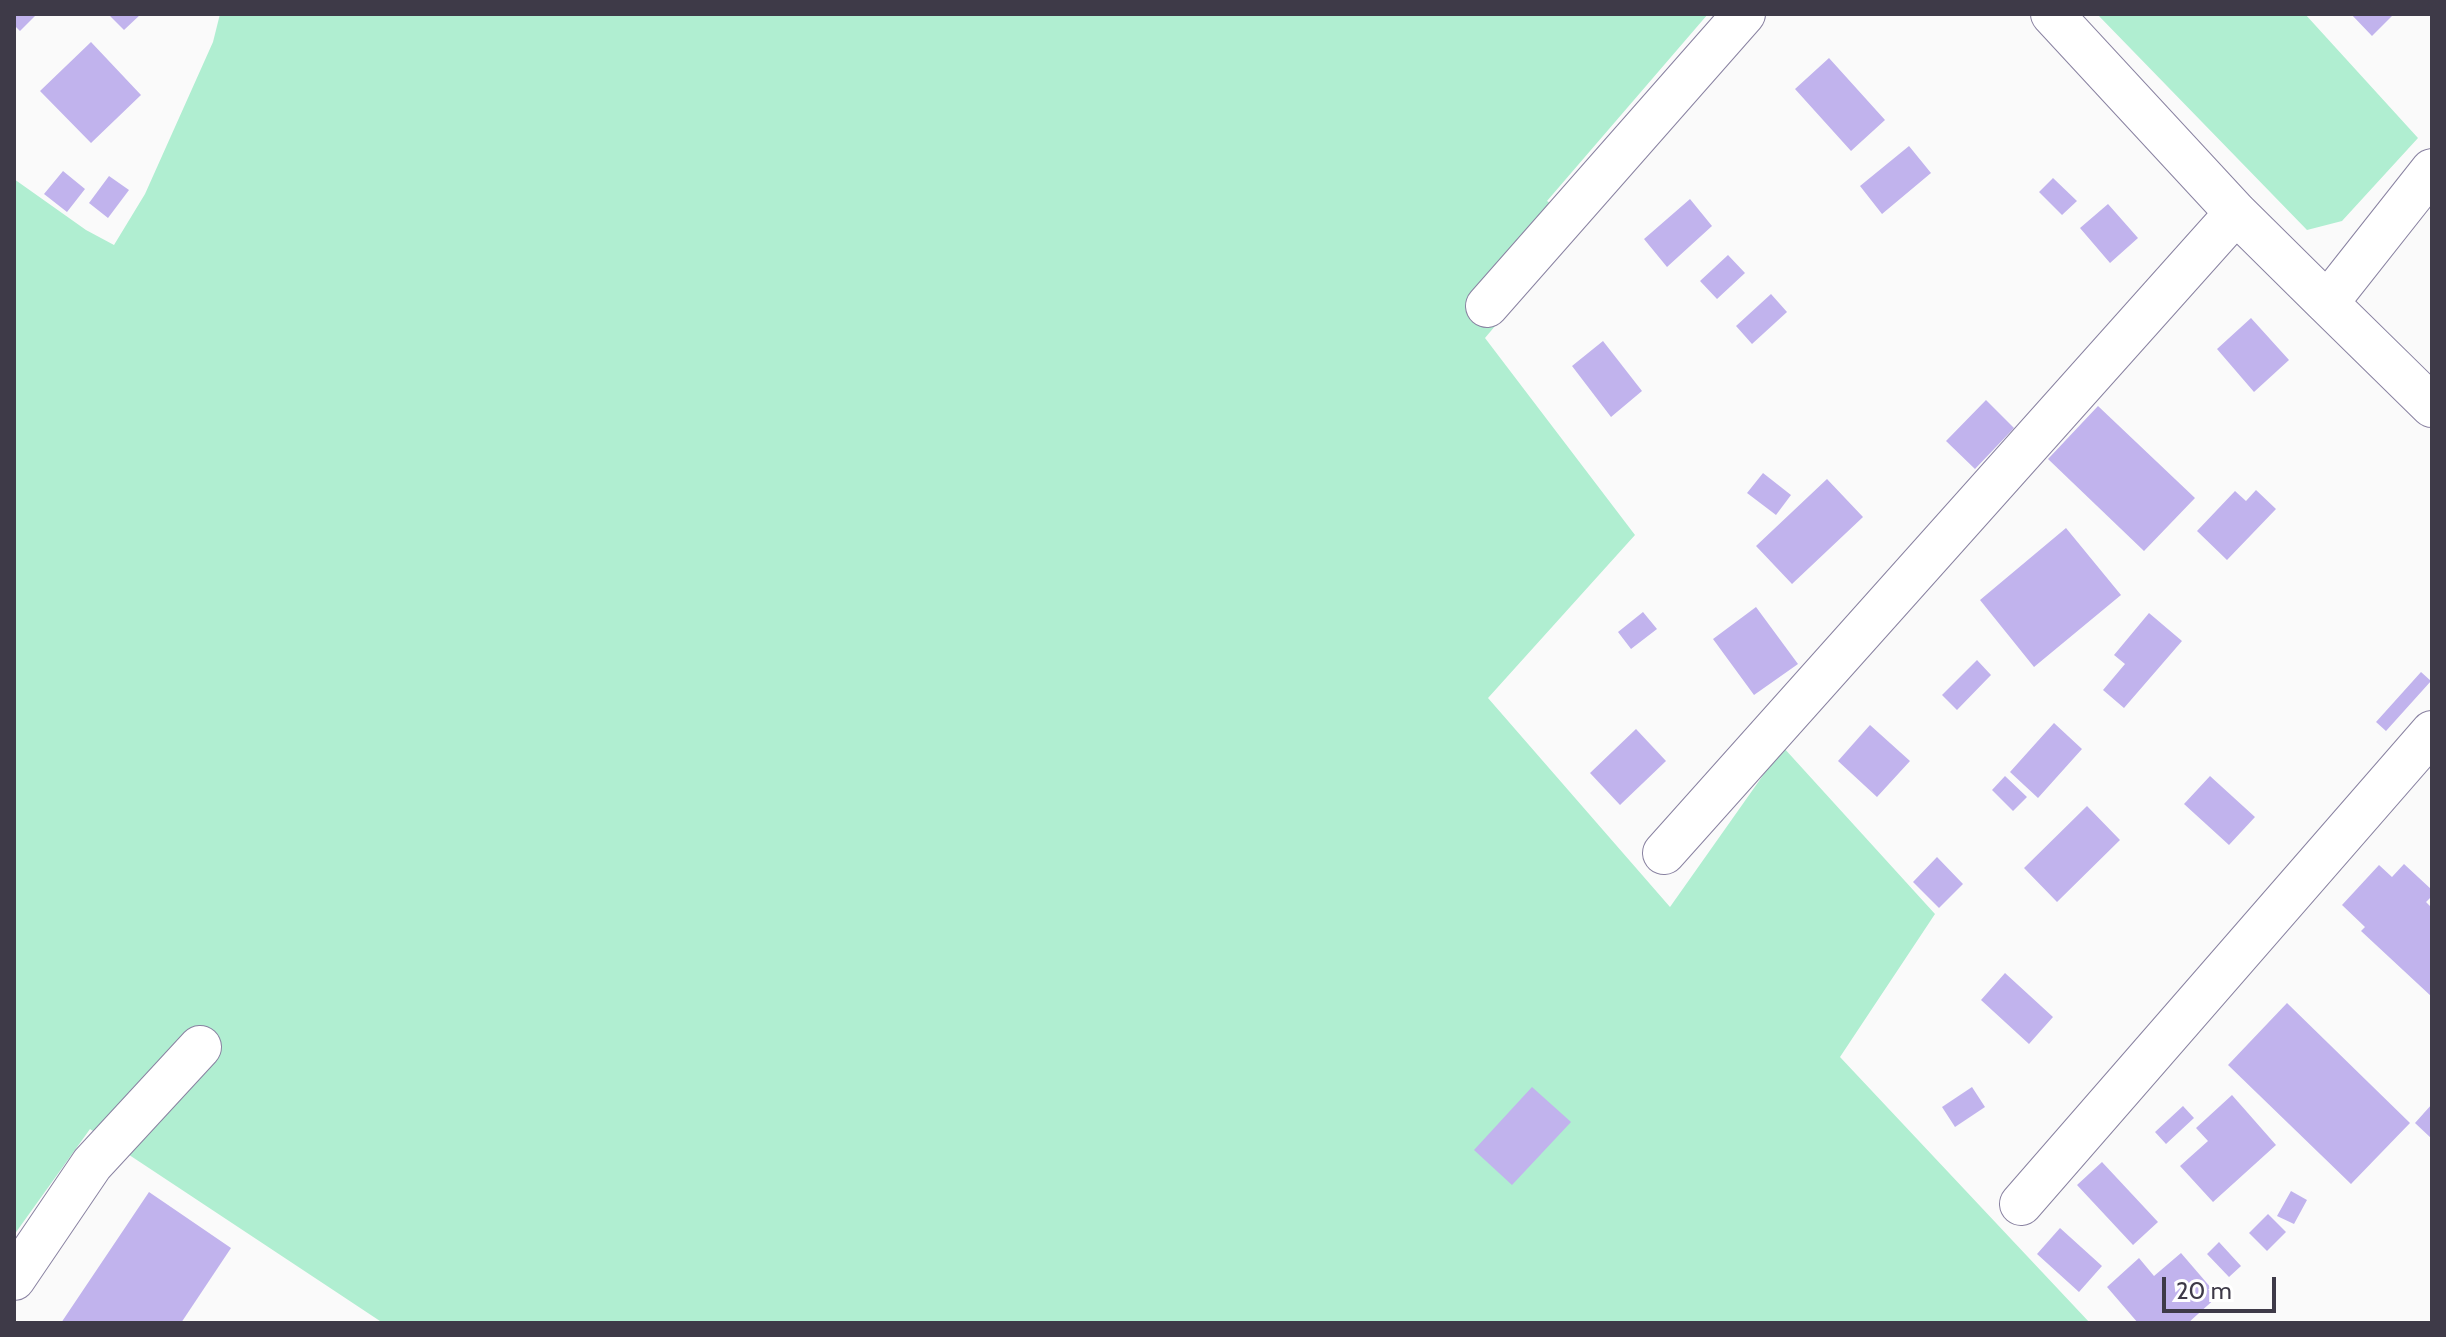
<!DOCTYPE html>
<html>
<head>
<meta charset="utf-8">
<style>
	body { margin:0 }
	#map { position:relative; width:2446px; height:1337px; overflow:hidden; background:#fafafa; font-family:Cabin,sans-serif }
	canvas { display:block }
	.frame { position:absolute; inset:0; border:16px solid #3e3a48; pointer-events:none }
	.scale { position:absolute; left:2162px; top:1277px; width:114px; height:36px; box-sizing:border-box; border:4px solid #3e3a48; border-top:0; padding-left:10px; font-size:24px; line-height:28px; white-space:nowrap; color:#3e3a48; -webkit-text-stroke:6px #fff; paint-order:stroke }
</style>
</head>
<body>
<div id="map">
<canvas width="2446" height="1337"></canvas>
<div class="frame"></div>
<div class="scale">20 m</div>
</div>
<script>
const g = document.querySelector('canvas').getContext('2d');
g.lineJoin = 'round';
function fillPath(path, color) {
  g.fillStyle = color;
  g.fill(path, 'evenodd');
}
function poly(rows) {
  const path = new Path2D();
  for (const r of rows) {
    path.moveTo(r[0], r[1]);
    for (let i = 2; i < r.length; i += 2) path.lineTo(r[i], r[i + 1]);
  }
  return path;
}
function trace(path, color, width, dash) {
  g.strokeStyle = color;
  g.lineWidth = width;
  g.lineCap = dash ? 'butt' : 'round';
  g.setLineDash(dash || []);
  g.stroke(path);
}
fillPath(poly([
	[220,14,1708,14,1547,201,1581,224,1485,338,1635,535,1488,698,1670,907,1783,747,1935,914,1840,1057,2090,1323,383,1323,90,1129,14,1235,14,179,86,230,114,245,145,194,213,42],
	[2097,14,2305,14,2418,138,2342,221,2307,230]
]), '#b0eed1');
fillPath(poly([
	[14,14,37,14,20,31,14,25],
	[108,14,141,14,124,30],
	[2351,14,2394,14,2372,36],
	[91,42,141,95,91,143,40,91],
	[1829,58,1885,120,1851,151,1795,89],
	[1909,146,1931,173,1882,214,1860,186],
	[63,171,85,189,67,212,44,194],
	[109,176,129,190,108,218,89,203],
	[2053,178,2077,201,2062,215,2039,192],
	[1690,199,1712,226,1667,267,1644,239],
	[2108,204,2138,238,2110,263,2080,228],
	[1728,255,1745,273,1717,299,1700,281],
	[1771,294,1787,312,1752,344,1736,326],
	[2251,318,2289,360,2254,392,2217,349],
	[1603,341,1642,391,1611,417,1572,366],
	[1986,400,2014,428,1975,469,1946,441],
	[2098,406,2195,498,2144,551,2048,459],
	[1763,473,1791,495,1776,515,1747,493],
	[1827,479,1863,517,1792,584,1756,546],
	[2256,490,2276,509,2227,560,2197,531,2235,491,2246,501],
	[2066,528,2121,595,2034,667,1980,600],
	[1756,607,1798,664,1754,695,1713,639],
	[1643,612,1657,629,1631,649,1618,632],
	[2149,613,2182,641,2124,708,2103,690,2125,664,2114,655],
	[1977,660,1991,675,1957,710,1942,695],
	[2421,672,2431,681,2386,731,2376,722],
	[2054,723,2082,749,2038,798,2010,772],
	[1870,725,1910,761,1877,797,1838,761],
	[1636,729,1666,761,1620,805,1590,773],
	[2005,776,2027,797,2013,811,1992,790],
	[2210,776,2255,817,2229,845,2184,804],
	[2087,806,2120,840,2057,902,2024,868],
	[1937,857,1963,884,1939,908,1913,882],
	[2404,864,2432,890,2432,896,2426,902,2432,908,2432,997,2361,931,2365,927,2342,905,2379,865,2392,877],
	[2005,973,2053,1017,2029,1044,1981,1000],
	[2287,1003,2410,1123,2351,1184,2228,1065],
	[1532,1087,1571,1122,1512,1185,1474,1150],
	[1972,1087,1985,1107,1955,1127,1942,1107],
	[2232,1095,2276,1145,2213,1202,2180,1166,2208,1141,2196,1128],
	[2432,1104,2432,1139,2415,1123],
	[2183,1106,2194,1118,2166,1144,2155,1132],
	[2102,1162,2158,1222,2133,1245,2077,1185],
	[2291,1191,2307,1200,2294,1224,2277,1216],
	[149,1192,231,1248,181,1323,61,1323],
	[2268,1214,2286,1232,2267,1251,2249,1233],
	[2060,1228,2102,1266,2079,1292,2037,1254],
	[2219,1242,2241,1266,2229,1277,2207,1254],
	[2181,1253,2218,1296,2188,1323,2138,1323,2107,1287,2139,1258,2154,1276]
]), '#c1b3ed');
const street = poly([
	[2052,14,2236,213,2327,303,2432,170],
	[2327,303,2432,406],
	[1487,306,1744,14],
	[1664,853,2236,213],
	[2021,1204,2432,732],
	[14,1279,92,1164,200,1047]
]);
trace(street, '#8982a1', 44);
trace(street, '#fff', 42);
</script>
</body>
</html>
